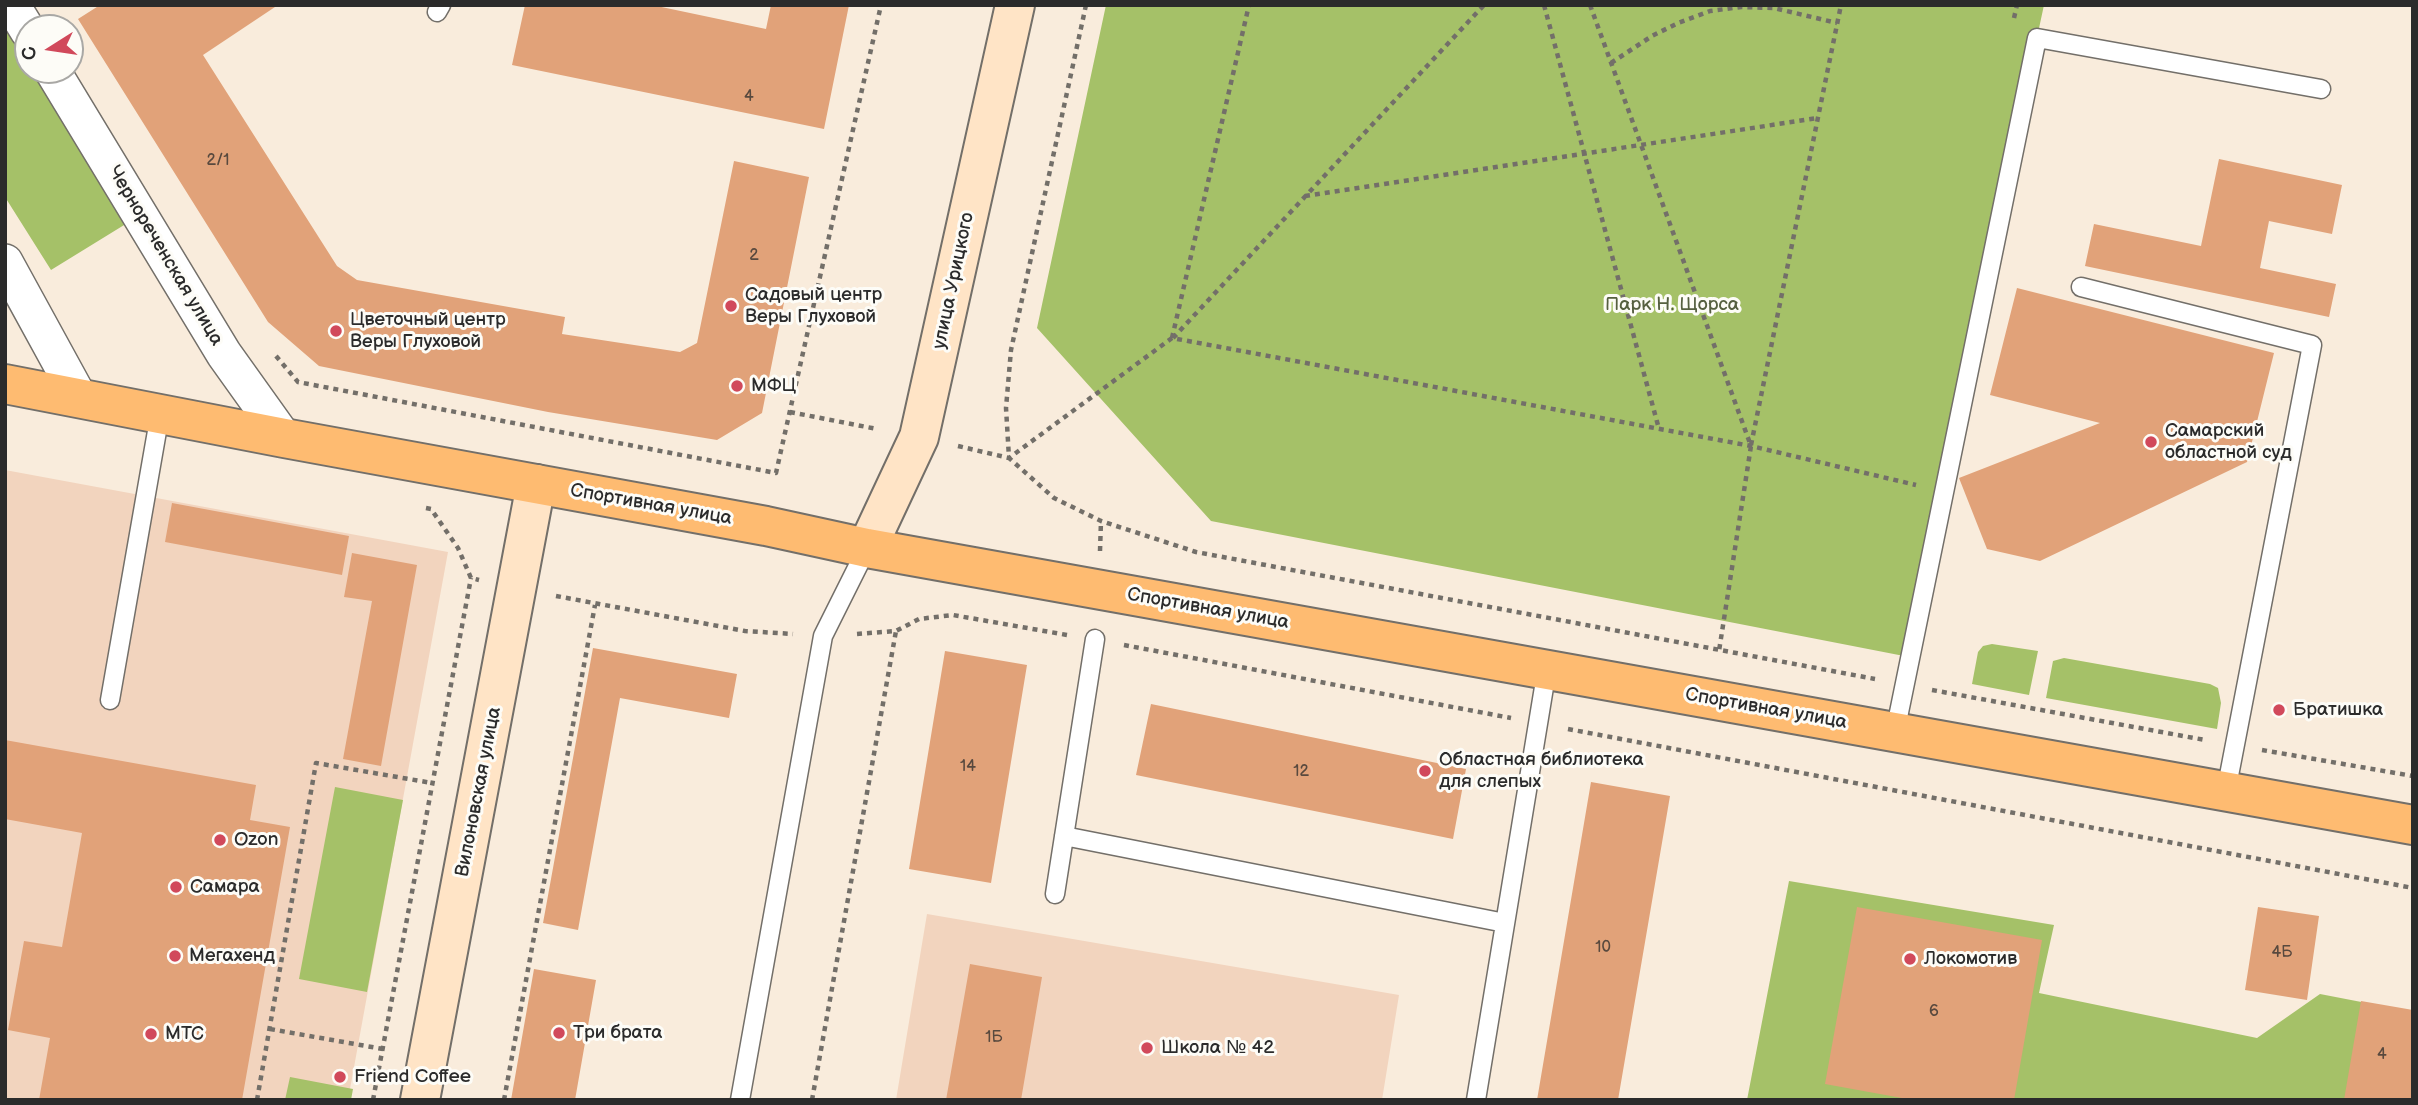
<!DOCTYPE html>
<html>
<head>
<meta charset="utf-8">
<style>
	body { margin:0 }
	#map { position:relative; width:2418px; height:1105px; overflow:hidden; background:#f9ecdc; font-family:"Balsamiq Sans",sans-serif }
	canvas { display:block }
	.frame { position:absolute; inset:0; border:7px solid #2b2b2b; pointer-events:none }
	.north { position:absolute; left:14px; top:14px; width:70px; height:70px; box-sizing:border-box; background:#fdfcf7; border:2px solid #a9a8a5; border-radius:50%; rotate:258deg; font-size:19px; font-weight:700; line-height:28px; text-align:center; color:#2b2b2b }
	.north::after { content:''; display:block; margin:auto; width:24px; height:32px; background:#d1495b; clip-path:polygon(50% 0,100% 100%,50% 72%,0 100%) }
</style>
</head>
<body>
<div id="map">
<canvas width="2418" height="1105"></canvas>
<div class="frame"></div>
<div class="north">С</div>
</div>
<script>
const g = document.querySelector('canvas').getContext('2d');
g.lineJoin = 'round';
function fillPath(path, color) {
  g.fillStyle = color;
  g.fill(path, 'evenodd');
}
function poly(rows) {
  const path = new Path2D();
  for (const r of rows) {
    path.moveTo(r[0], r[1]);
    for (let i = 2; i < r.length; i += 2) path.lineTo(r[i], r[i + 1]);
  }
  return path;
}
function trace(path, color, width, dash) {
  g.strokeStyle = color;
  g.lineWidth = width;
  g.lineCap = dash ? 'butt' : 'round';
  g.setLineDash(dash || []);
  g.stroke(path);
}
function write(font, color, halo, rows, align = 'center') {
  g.font = font + ' "Balsamiq Sans",sans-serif';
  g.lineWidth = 6;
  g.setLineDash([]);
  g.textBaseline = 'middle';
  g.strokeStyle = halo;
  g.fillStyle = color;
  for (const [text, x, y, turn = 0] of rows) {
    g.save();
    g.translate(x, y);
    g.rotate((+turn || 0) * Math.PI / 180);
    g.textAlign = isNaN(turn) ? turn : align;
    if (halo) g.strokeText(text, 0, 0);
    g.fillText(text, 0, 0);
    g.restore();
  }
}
fillPath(poly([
	[5,470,448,552,348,1100,5,1100],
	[927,914,1399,995,1382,1100,896,1100]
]), '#f2d4be');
fillPath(poly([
	[1106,5,2044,5,1904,656,1211,521,1037,328],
	[5,24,28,60,28,70,34,70,129,222,51,270,5,197],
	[1992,644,2038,651,2029,695,1972,684,1978,652,1983,646],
	[2064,658,2210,684,2218,688,2221,703,2217,729,2046,698,2053,661],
	[335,787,403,800,367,992,299,979],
	[1789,881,2054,925,2039,993,2257,1038,2320,994,2413,1012,2413,1100,1747,1100],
	[290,1077,353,1089,351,1100,285,1100]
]), '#a5c168');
fillPath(poly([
	[100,5,278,5,203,55,337,266,357,280,565,317,562,334,680,352,697,343,734,161,809,177,762,413,717,440,548,412,319,366,268,322,78,19],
	[525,5,652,5,766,29,771,5,849,5,824,129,512,65],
	[2219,159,2342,185,2332,234,2269,221,2260,268,2336,284,2329,317,2085,266,2094,224,2201,246],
	[2017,288,2274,353,2247,462,2040,561,1987,549,1959,478,2100,423,1990,395],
	[172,503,349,536,342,575,165,542],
	[352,553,417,565,381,766,343,759,372,601,344,597],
	[593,648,737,674,729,718,620,698,578,930,543,923],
	[945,651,1027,665,991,883,909,869],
	[1151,704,1466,769,1453,839,1136,775],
	[5,740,256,785,250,820,290,827,242,1100,39,1100,50,1038,8,1030,24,941,62,947,82,833,5,819],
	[1591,782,1670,796,1618,1100,1537,1100],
	[1857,907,2042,940,2014,1100,1913,1100,1825,1084],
	[2258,907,2319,916,2307,1000,2245,990],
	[970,964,1042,977,1021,1100,946,1100],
	[534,969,596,980,575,1100,511,1100],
	[2361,1001,2413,1010,2413,1100,2344,1100]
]), '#e1a279');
const lane = poly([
	[437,12,441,5],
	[2081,287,2312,345,2226,791],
	[110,700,160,414],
	[1895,732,2037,38,2321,89],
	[1064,836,1505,923],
	[1055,894,1095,639],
	[740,1100,823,636,867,548],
	[1476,1100,1547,669]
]);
const street = poly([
	[12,5,28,31],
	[52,70,224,354,284,438],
	[5,262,80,399]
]);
const secondary = poly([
	[867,548,919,437,1015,5],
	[420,1100,536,484]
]);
const primary = poly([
	[5,384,284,438,766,526,867,548,2413,825]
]);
trace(lane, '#736f69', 21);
trace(street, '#736f69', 38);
trace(secondary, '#736f69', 42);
trace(primary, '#736f69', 42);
trace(poly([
	[1086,5,1011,350,1006,408,1009,458,1054,498,1101,521,1196,552,1875,679],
	[1544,5,1659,429],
	[1590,5,1751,446,1719,651],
	[2014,18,2017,5],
	[66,21,78,40],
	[1611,63,1652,36,1678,23,1710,11,1741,7,1774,8,1837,23],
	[1305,196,1818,118],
	[1172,338,1249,5],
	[1173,338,1484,5],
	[276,356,298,382,776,473,881,5],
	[790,412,877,429],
	[1751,445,1841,5],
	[958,446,1009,458,1172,338,1751,446,1916,485],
	[426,508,431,509,458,548,471,578,479,580],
	[1100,551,1101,521],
	[556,596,745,631,793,634],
	[857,634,896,631,919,619,953,615,1067,635],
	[1124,645,1511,718],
	[1932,690,2205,740],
	[1568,729,2413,888],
	[2262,750,2413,776],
	[270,1029,383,1049],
	[257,1100,316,763,432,783],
	[373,1100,471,578],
	[504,1100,595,605],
	[812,1100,896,631]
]), '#736f69', 4.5, [5, 5]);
trace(lane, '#fff', 18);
trace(street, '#fff', 35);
trace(secondary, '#ffe4c6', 38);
trace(primary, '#febb71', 38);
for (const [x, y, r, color] of [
	[731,306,7,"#d1495b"],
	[336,331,7,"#d1495b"],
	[737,386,7,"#d1495b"],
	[2151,442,7,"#d1495b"],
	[2279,710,7,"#d1495b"],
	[1425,771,7,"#d1495b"],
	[220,840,7,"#d1495b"],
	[176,887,7,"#d1495b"],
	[175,956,7,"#d1495b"],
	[1910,959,7,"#d1495b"],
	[559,1033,7,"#d1495b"],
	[151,1034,7,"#d1495b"],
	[1147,1048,7,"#d1495b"],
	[340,1077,7,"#d1495b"]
]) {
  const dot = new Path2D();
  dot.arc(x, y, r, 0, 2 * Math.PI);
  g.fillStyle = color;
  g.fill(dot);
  trace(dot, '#fdfcf7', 2.5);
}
write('16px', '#58493e', null, [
	["4",749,97],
	["2/1",218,161],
	["2",754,256],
	["14",968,767],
	["12",1301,772],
	["10",1603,948],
	["4Б",2282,953],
	["6",1934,1012],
	["1Б",994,1038],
	["4",2382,1055]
]);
write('19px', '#2b2b2b', '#fdfcf7', [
	["Чернореченская улица",165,256,59],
	["улица Урицкого",954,281,-78],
	["Спортивная улица",651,505,10],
	["Спортивная улица",1208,609,10],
	["Спортивная улица",1766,709,10],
	["Вилоновская улица",479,792,-79]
]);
write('19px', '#2b2b2b', '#fdfcf7', [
	["Садовый центр",745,295],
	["Веры Глуховой",745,317],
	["Цветочный центр",350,320],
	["Веры Глуховой",350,342],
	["МФЦ",751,386],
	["Самарский",2165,431],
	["областной суд",2165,453],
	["Братишка",2293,710],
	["Областная библиотека",1439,760],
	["для слепых",1439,782],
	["Ozon",234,840],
	["Самара",190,887],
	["Мегахенд",189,956],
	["Локомотив",1924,959],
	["Три брата",573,1033],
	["МТС",165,1034],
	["Школа № 42",1161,1048],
	["Friend Coffee",354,1077]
], 'left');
write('19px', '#566040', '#fdfcf7', [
	["Парк Н. Щорса",1672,305]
]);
</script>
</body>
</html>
